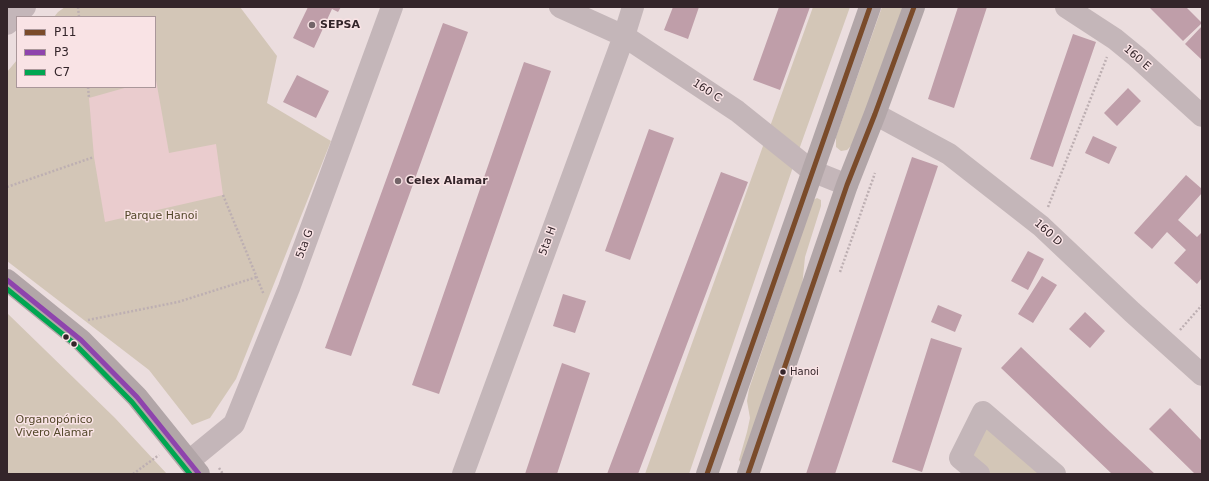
<!DOCTYPE html>
<html>
<head>
<meta charset="utf-8">
<style>
	body { margin:0 }
	#map { position:relative; width:1209px; height:481px; overflow:hidden; background:#ebddde; font-family:"DejaVu Sans",sans-serif }
	canvas { display:block }
	.frame { position:absolute; inset:0; border:8px solid #34252a; pointer-events:none }
	.legend { position:absolute; left:16px; top:16px; width:140px; height:72px; box-sizing:border-box; background:#f9e3e5; border:1px solid #aa979a; margin:0; padding:5px 7px; list-style:none; font-size:12px; color:#34252a }
	.legend li { display:flex; align-items:center; gap:8px; height:20px }
	.legend b { width:20px; border:1px solid #aa979a }
</style>
</head>
<body>
<div id="map">
<canvas width="1209" height="481"></canvas>
<div class="frame"></div>
<ul class="legend">
<li><b style="height:5px;background:#7a4b2a"></b>P11</li>
<li><b style="height:5px;background:#8e44ad"></b>P3</li>
<li><b style="height:5px;background:#00a651"></b>C7</li>
</ul>
</div>
<script>
const g = document.querySelector('canvas').getContext('2d');
g.lineJoin = 'round';
function fillPath(path, color) {
  g.fillStyle = color;
  g.fill(path, 'evenodd');
}
function poly(rows) {
  const path = new Path2D();
  for (const r of rows) {
    path.moveTo(r[0], r[1]);
    for (let i = 2; i < r.length; i += 2) path.lineTo(r[i], r[i + 1]);
  }
  return path;
}
function trace(path, color, width, dash) {
  g.strokeStyle = color;
  g.lineWidth = width;
  g.lineCap = dash ? 'butt' : 'round';
  g.setLineDash(dash || []);
  g.stroke(path);
}
function write(font, color, halo, rows, align = 'center') {
  g.font = font + ' "DejaVu Sans",sans-serif';
  g.lineWidth = 3;
  g.setLineDash([]);
  g.textBaseline = 'middle';
  g.strokeStyle = halo;
  g.fillStyle = color;
  for (const [text, x, y, turn = 0] of rows) {
    g.save();
    g.translate(x, y);
    g.rotate((+turn || 0) * Math.PI / 180);
    g.textAlign = isNaN(turn) ? turn : align;
    if (halo) g.strokeText(text, 0, 0);
    g.fillText(text, 0, 0);
    g.restore();
  }
}
fillPath(poly([
	[65,7,240,7,277,56,267,103,331,141,236,379,210,418,192,425,149,370,7,261,7,72,17,60,17,87,155,87,155,17,54,17,58,12],
	[813,7,850,7,796,158,689,474,645,474],
	[882,7,904,7,854,143,847,150,841,151,836,147,836,137],
	[817,198,821,200,821,206,805,257,802,287,741,463,739,460,747,432,750,418,747,401,749,389,813,200],
	[7,313,115,418,167,474,7,474],
	[983,412,1055,474,979,474,960,458]
]), '#d3c6b7');
fillPath(poly([
	[155,80,156,80,169,153,216,144,223,195,105,222,94,157,89,98,128,87,155,87]
]), '#eaccce');
fillPath(poly([
	[308,7,341,7,338,12,332,9,314,48,293,38],
	[673,7,699,7,688,39,664,30],
	[779,7,810,7,780,90,753,80],
	[958,7,987,7,954,108,928,99],
	[1149,7,1186,7,1202,23,1183,41],
	[443,23,468,32,351,356,325,348],
	[1202,26,1202,60,1185,44],
	[1073,34,1096,42,1053,167,1030,159],
	[524,62,551,71,439,394,412,385],
	[297,75,329,91,316,118,283,102],
	[1128,88,1141,101,1117,126,1104,113],
	[649,129,674,138,630,260,605,251],
	[1093,136,1117,147,1109,164,1085,153],
	[912,157,938,166,872,363,835,474,806,474],
	[721,172,748,182,638,474,607,474],
	[1186,175,1202,189,1202,193,1178,220,1197,237,1202,232,1202,278,1197,284,1174,263,1186,250,1167,232,1152,249,1134,233],
	[1028,251,1044,259,1028,290,1011,281],
	[1042,276,1057,285,1033,323,1018,314],
	[563,294,586,301,575,333,553,326],
	[938,305,962,315,955,332,931,322],
	[1085,312,1105,331,1090,348,1069,329],
	[931,338,962,348,922,472,892,462],
	[1021,347,1110,432,1155,474,1112,474,1090,453,1001,368],
	[562,363,590,373,557,474,525,474],
	[1170,408,1202,441,1202,474,1195,474,1149,429]
]), '#bf9ea9');
trace(poly([
	[78,7,79,17],
	[88,87,89,98],
	[7,187,94,157],
	[223,195,264,295],
	[1048,207,1107,57],
	[840,272,875,173],
	[88,320,178,302,257,277],
	[1180,330,1202,305],
	[219,468,223,474],
	[133,474,159,455]
]), '#bdafb2', 2.5, [2, 2]);
trace(poly([
	[560,7,624,36,737,111,812,171,847,185],
	[1066,7,1115,39,1137,57,1202,116],
	[7,24,25,7],
	[875,114,949,154,1041,226,1132,312,1202,375],
	[189,461,234,424,289,288,392,7],
	[463,474,624,36,633,7],
	[979,474,960,458,983,412,1055,474]
]), '#c4b6b9', 22);
trace(poly([
	[7,280,81,340,137,397,199,474],
	[707,474,870,7],
	[748,474,847,185,875,114,914,7]
]), '#b2a6a8', 22);
trace(poly([
	[707,474,870,7],
	[748,474,847,185,875,114,914,7]
]), '#7a4b2a', 5);
trace(poly([
	[7,280,81,340,137,397,199,474]
]), '#8e44ad', 5);
trace(poly([
	[7,289,76,345,132,402,190,474]
]), '#00a651', 5);
for (const [x, y, r, color] of [
	[312,25,4,"#746569"],
	[398,181,4,"#746569"],
	[66,337,3.5,"#34252a"],
	[74,344,3.5,"#34252a"],
	[783,372,3.5,"#34252a"]
]) {
  const dot = new Path2D();
  dot.arc(x, y, r, 0, 2 * Math.PI);
  g.fillStyle = color;
  g.fill(dot);
  trace(dot, '#f9e3e5', 1.5);
}
write('10px', '#34252a', '#f9e3e5', [
	["Hanoi",790,372]
], 'left');
write('bold 11px', '#34252a', '#f9e3e5', [
	["SEPSA",320,25],
	["Celex Alamar",406,181]
], 'left');
write('11px', '#34252a', '#f9e3e5', [
	["160 E",1137,58,41],
	["160 C",707,91,33],
	["160 D",1048,233,42],
	["5ta H",548,241,-70],
	["5ta G",305,244,-70]
]);
write('11px', '#524729', '#f9e3e5', [
	["Parque Hanoi",161,216],
	["Organopónico",54,420],
	["Vivero Alamar",54,433]
]);
</script>
</body>
</html>
